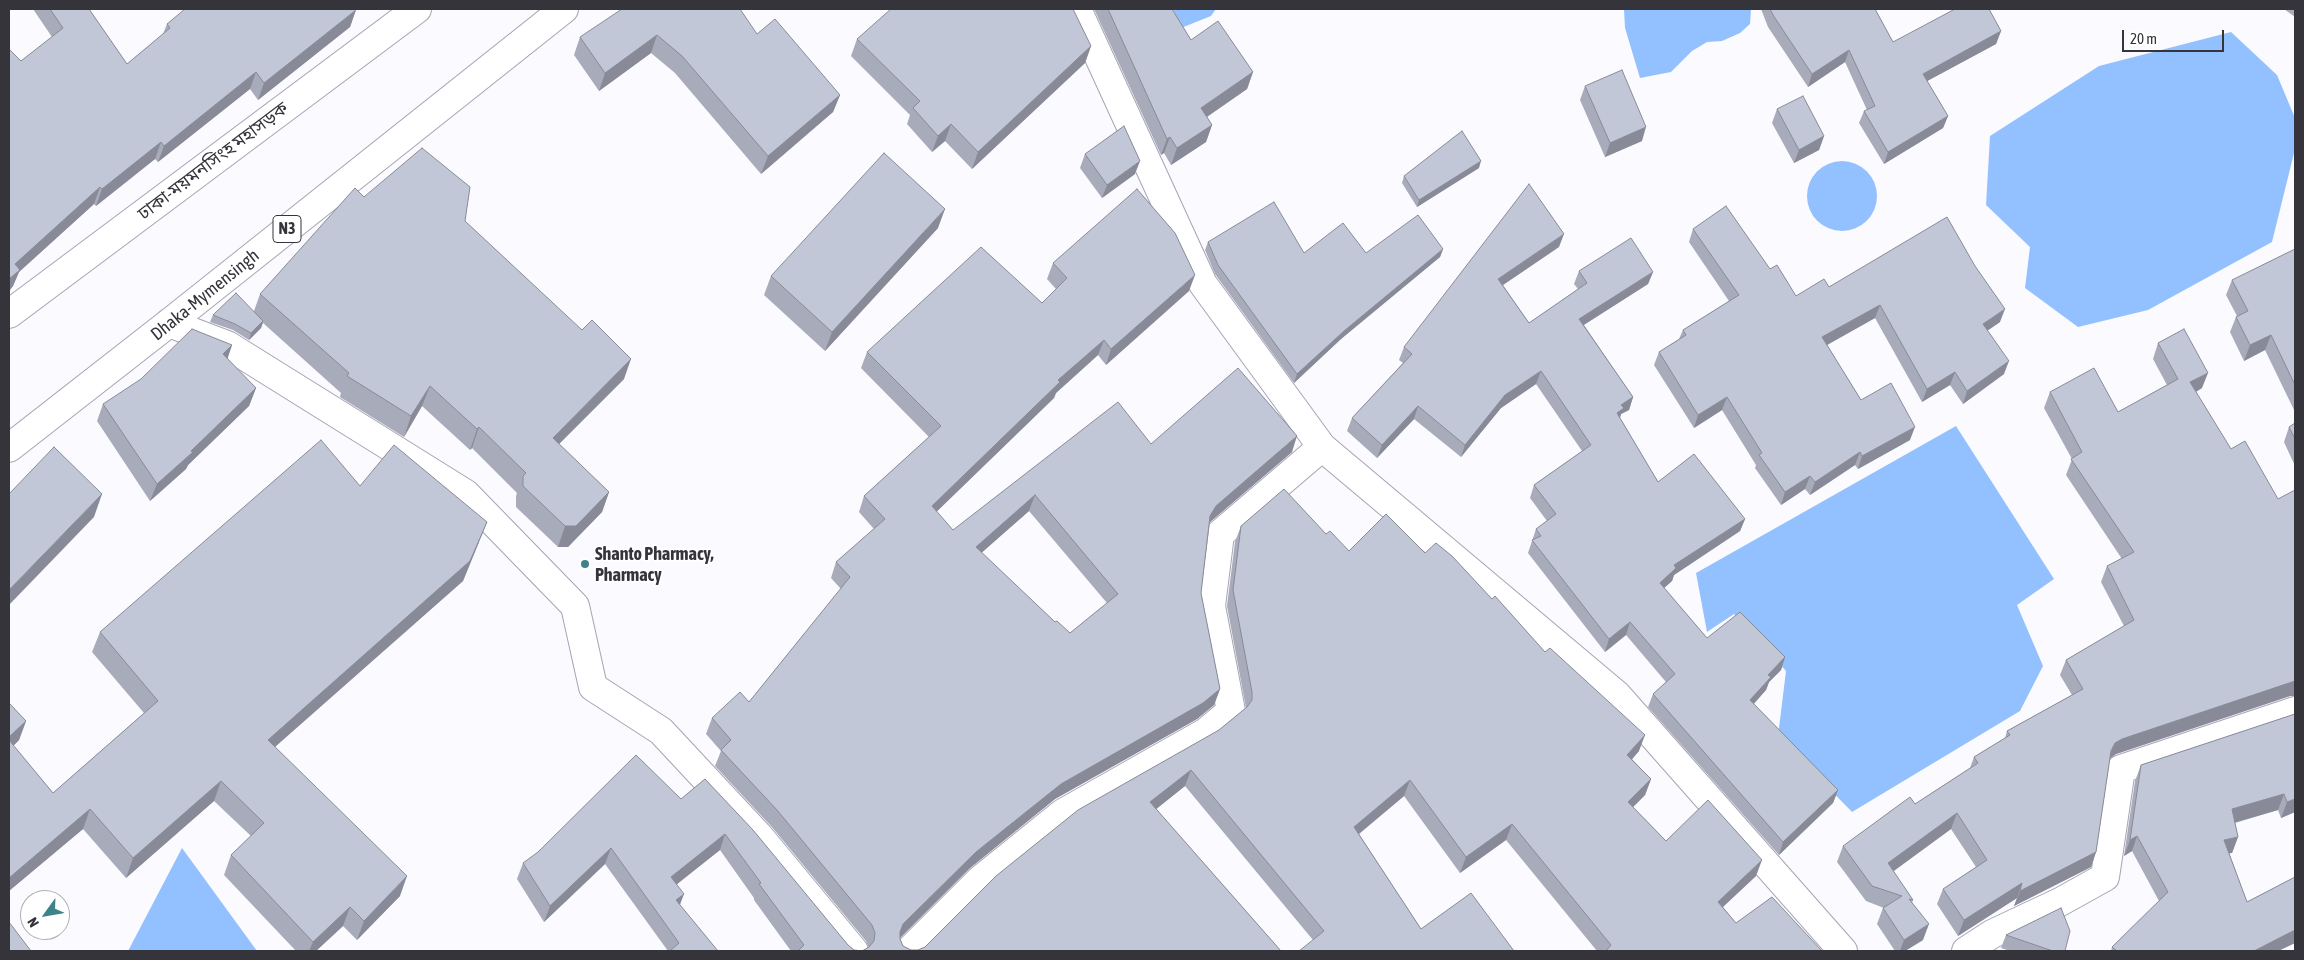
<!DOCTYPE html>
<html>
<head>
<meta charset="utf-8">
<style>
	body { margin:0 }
	#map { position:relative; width:2304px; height:960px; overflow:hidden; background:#fbfafe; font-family:"Asap Condensed",sans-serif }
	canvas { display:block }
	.frame { position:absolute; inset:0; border:10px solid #35343b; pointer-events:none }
	.north { position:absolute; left:20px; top:890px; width:50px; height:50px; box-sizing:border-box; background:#fff; border:1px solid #aeaeb1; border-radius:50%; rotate:238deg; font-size:14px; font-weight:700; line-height:20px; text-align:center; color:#35343b }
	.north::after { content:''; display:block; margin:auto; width:18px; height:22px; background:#3c8489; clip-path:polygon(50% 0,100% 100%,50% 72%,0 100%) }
	.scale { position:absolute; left:2122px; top:30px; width:102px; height:22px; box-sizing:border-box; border:2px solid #35343b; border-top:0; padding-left:6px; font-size:15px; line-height:18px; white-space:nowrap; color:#35343b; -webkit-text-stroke:4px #fff; paint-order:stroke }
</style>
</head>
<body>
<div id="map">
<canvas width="2304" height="960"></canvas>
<div class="frame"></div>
<div class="north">N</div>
<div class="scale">20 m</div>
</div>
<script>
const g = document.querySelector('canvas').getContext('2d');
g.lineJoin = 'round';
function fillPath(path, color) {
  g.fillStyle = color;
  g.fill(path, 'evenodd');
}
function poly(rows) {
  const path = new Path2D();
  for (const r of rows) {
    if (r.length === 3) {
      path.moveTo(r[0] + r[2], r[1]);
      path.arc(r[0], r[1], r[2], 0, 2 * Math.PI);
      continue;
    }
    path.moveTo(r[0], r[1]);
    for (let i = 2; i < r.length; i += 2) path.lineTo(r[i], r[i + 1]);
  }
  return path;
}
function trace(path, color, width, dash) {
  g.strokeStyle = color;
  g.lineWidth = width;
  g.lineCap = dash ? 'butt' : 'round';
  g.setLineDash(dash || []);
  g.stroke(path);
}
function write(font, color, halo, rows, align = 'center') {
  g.font = font + ' "Asap Condensed","Noto Sans Bengali",sans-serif';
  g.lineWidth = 4;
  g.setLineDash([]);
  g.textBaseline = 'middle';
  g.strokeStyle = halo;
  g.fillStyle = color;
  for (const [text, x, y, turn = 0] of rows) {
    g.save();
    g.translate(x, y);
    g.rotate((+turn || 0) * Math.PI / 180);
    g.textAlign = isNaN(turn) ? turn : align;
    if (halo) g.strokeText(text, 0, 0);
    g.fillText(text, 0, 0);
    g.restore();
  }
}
fillPath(poly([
	[1173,9,1216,9,1211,16,1181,28],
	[1624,9,1751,9,1750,24,1740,33,1722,41,1707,42,1692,51,1671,72,1640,78,1625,28],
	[2231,32,2277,75,2295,118,2295,149,2272,242,2148,310,2078,327,2025,288,2030,247,1986,205,1990,136,2099,66],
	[1842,196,35],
	[1956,426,2054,579,2017,605,2043,666,2020,711,1852,812,1778,736,1786,671,1734,614,1707,632,1696,573],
	[182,848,257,951,128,951]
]), '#93c1ff');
const street = poly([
	[1077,9,1203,284,1322,447,1617,695,1843,951],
	[169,323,227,345,466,494,575,606,593,687,661,731,759,836,854,951],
	[909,951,980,880,1063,813,1206,732,1231,711,1211,606,1220,534,1322,447],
	[1966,951,1992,934,2060,902,2105,877,2121,769,2295,711]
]);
const highway = poly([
	[9,314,417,9],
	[9,448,169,323,564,9]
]);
trace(street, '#a6a4b4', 30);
trace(highway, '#a6a4b4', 30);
trace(street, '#fff', 28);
trace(highway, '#fff', 28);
fillPath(poly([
	[33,9,89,9,127,64,163,34,167,24,356,9,350,27,258,100,250,89,158,162,155,159,96,206,94,204,19,272,13,286,9,291,9,49,21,61,52,37],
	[1094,9,1172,9,1191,40,1253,72,1247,89,1207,117,1212,125,1206,142,1171,165,1164,153,1161,155],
	[1761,9,1875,9,1893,42,2001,31,1996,44,1927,81,1948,116,1943,128,1884,164,1859,123,1864,111,1867,110,1845,62,1808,87,1768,27],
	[2284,9,2295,9,2295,17],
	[757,34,840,95,833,112,761,174,675,73,651,53,599,91,574,55,580,37],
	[857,39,1091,46,1085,63,972,169,945,141,932,152,907,124,910,115,851,56],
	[1585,86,1642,141,1605,157,1580,100],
	[1777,109,1824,136,1819,150,1794,163,1772,123],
	[1085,154,1135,174,1102,198,1080,168],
	[1479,168,1417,207,1402,183,1404,176],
	[364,197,465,221,624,379,559,444,609,492,602,512,568,547,558,547,516,507,516,496,517,493,472,448,470,450,422,406,404,437,340,397,341,393,263,323,261,328,249,340,233,330,210,322,213,315,254,311,260,294],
	[938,228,825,351,764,295,771,276],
	[1693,229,1770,269,1796,296,1829,287,2000,322,1987,331,2004,374,1963,404,1950,385,1922,402,1875,318,1827,345,1861,400,1910,440,1858,469,1855,465,1810,495,1805,489,1781,505,1755,468,1756,465,1722,410,1694,428,1654,365,1659,352,1679,339,1683,330,1729,301,1689,242],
	[1208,242,1304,253,1366,253,1443,249,1440,257,1341,339,1294,383,1215,274,1205,250],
	[1559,247,1503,285,1529,323,1578,289,1574,284,1579,271,1653,272,1648,284,1584,325,1633,397,1629,410,1621,414,1620,418,1658,482,1745,519,1740,531,1674,575,1672,581,1664,588,1707,638,1785,657,1781,670,1769,682,1766,690,1754,704,1838,790,1833,803,1779,855,1648,707,1653,694,1666,682,1626,635,1605,652,1528,553,1536,529,1547,521,1530,498,1534,485,1582,451,1536,384,1501,408,1461,457,1414,419,1377,458,1347,431,1352,418,1403,363,1399,360,1404,347],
	[2295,250,2295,412,2265,350,2244,361,2230,332,2236,317,2237,316,2226,295,2232,280],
	[1053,263,1189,291,1106,365,1098,355,1056,393,1054,398,936,512,953,530,1151,444,1292,452,1210,522,1201,593,1220,689,1214,705,1197,719,1055,799,970,868,900,938,903,946,911,950,918,950,925,947,1219,730,1246,708,1227,606,1235,542,1241,526,1326,534,1349,551,1425,553,1492,599,1545,652,1639,751,1632,759,1651,779,1645,795,1633,807,1666,841,1756,876,1723,907,1736,923,1822,951,1597,951,1506,840,1460,873,1404,796,1359,834,1421,929,1514,951,1313,940,1185,786,1156,809,1281,951,791,951,754,900,754,898,720,850,676,884,680,905,718,951,668,951,605,864,544,922,517,879,523,863,681,799,705,779,848,945,854,950,862,951,869,948,866,941,771,826,715,766,721,751,706,734,712,718,749,702,841,589,831,578,836,562,874,529,859,512,864,496,929,437,861,368,867,352,1042,303,1056,289,1047,279],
	[1029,511,1107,603,1070,633,1055,622,981,553],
	[2158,343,2202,388,2196,392,2290,696,2116,754,2110,758,2096,852,2091,867,2014,906,2017,898,1958,936,1937,904,1943,889,1976,867,1951,829,1893,871,1913,900,1912,903,1923,940,1905,951,1895,951,1877,924,1883,908,1884,908,1866,901,1837,862,1843,846,1915,804,1970,768,1974,757,2005,738,2007,731,2072,695,2060,675,2066,660,2124,626,2101,582,2107,566,2122,559,2066,475,2072,459,2044,408,2050,392,2118,412,2167,385,2153,359],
	[232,345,227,359,256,388,249,406,188,465,186,469,150,501,97,421,103,404],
	[2295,423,2295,466,2284,442,2289,427],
	[360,486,479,542,463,581,275,747,400,896,357,940,343,926,316,951,296,951,224,875,231,855,251,836,214,801,126,878,83,829,9,891,9,703,26,721,19,740,13,746,53,793,144,713,92,652,100,632],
	[2295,714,2295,812,2281,818,2278,810,2235,823,2238,837,2232,853,2229,853,2247,902,2295,877,2295,943,2278,951,2111,951,2112,947,2159,901,2132,851,2124,856,2135,781,2141,765],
	[2006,935,2065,951,2010,951,2001,948]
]), '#a7abba');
fillPath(poly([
	[356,10,350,27,258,100,264,83],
	[2001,31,1996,44,1918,86,1923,74],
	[657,35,651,53,599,91,605,73],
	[1091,46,1085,63,972,169,978,152],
	[1849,50,1845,62,1808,87,1812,74],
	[256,72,250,89,158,162,164,146],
	[1253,72,1247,89,1195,125,1201,108],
	[840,95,833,112,761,174,768,156],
	[1948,116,1943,128,1884,164,1888,152],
	[951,124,945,141,932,152,938,136],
	[1212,125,1206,142,1171,165,1177,148],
	[1646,127,1642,141,1605,157,1610,143],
	[1824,136,1819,150,1794,163,1799,150],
	[1170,137,1164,153,1161,155,1167,139],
	[161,142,155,159,96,206,102,189],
	[1140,161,1135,174,1102,198,1107,185],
	[1481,161,1479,168,1417,207,1419,200],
	[100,187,94,204,19,272,13,286,9,291,9,279,15,264],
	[945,209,938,228,825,351,832,332],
	[1564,234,1559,247,1494,291,1498,279],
	[1443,249,1440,257,1341,339,1294,383,1297,374,1344,331],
	[1653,272,1648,284,1574,331,1579,319],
	[1195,275,1189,291,1106,365,1111,349],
	[1880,305,1875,318,1818,350,1822,337],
	[2005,309,2000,322,1978,337,1983,324],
	[263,321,261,328,249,340,251,333],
	[2271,335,2265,350,2244,361,2250,345],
	[1104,340,1098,355,1056,393,1054,398,926,522,932,506,1058,380],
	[232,345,226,363,223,354],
	[631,359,624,379,545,458,553,438],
	[2009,361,2004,374,1963,404,1967,391],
	[1541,371,1536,384,1501,408,1461,457,1465,445,1505,395],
	[1955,372,1950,385,1922,402,1927,389],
	[2208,373,2202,388,2185,398,2190,382],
	[430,386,422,406,404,437,411,416],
	[256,388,249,406,188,465,186,469,150,501,157,484],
	[1633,397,1629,410,1621,414,1619,421,1617,413,1621,405],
	[1727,397,1722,410,1694,428,1698,415],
	[1418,406,1414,419,1377,458,1382,445],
	[479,427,472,448,470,450,477,429],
	[1915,427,1910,440,1858,469,1862,456],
	[1297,436,1292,452,1210,522,1210,516,1216,506],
	[1860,452,1855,465,1810,495,1815,482],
	[1810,476,1805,489,1781,505,1785,492],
	[609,492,602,512,568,547,558,547,565,526],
	[102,494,94,517,9,605,9,590],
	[1035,495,1029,511,970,563,976,547],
	[1745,519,1740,531,1674,575,1672,581,1655,596,1660,583,1674,565],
	[487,522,479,542,463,581,260,760,268,740],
	[1630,622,1626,635,1605,652,1609,639],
	[1785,657,1781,670,1769,682,1766,690,1745,713,1750,700,1768,675],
	[2295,681,2295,696,2290,696,2116,754,2109,759,2111,751,2115,743,2122,739],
	[1220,689,1214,705,1197,719,1055,799,970,868,898,940,900,932,903,924,976,852,1061,784],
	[26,721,19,740,9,750,9,737],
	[1645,735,1639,751,1622,771,1627,755],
	[1191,770,1185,786,1145,818,1150,802],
	[1651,779,1645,795,1622,818,1628,802],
	[1410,780,1404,796,1348,843,1354,827],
	[221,781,214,801,126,878,133,858],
	[1838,790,1833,803,1779,855,1783,842],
	[2284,794,2278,810,2226,825,2232,809],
	[2295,799,2295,812,2281,818,2287,802],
	[90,809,83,829,9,891,9,878],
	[1957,813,1951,829,1883,879,1888,863],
	[1512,824,1506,840,1460,873,1466,857],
	[725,834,720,850,666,893,671,877],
	[2137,836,2132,851,2124,856,2130,840],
	[2238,837,2232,853,2219,855,2224,840],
	[611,848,605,864,544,922,550,906],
	[2096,852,2091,867,2014,906,2020,891],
	[1762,860,1756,876,1712,917,1718,902],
	[407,876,400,896,357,940,364,921],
	[2022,883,2017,898,1958,936,1964,920],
	[684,894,678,910,676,900],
	[350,907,343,926,316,951,309,951,313,942],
	[1929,924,1923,940,1905,951,1900,951,1904,940],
	[2295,930,2295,943,2278,951,2254,951]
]), '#888b97');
const building = poly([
	[50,9,89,9,127,64,170,28,167,24,185,9,355,9,356,10,264,83,256,72,164,146,161,142,102,189,100,187,15,264,20,270,9,279,9,49,21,61,63,28,50,9],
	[622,9,740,9,757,34,775,19,840,95,768,156,682,56,657,35,605,73,580,37,622,9],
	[891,9,1073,9,1091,46,978,152,951,124,938,136,913,108,920,101,857,39,891,9],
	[1108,9,1172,9,1191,40,1218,21,1253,72,1201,108,1212,125,1177,148,1170,137,1167,139,1108,9],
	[1770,9,1875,9,1893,42,1955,9,1989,9,2001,31,1923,74,1948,116,1888,152,1864,111,1875,106,1849,50,1812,74,1773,15,1770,9],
	[1622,70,1646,127,1610,143,1585,86,1622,70],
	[1803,96,1824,136,1799,150,1777,109,1803,96],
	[1124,126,1140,161,1107,185,1085,154,1124,126],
	[1462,131,1481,161,1419,200,1404,176,1462,131],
	[422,148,470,187,465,221,582,330,592,320,631,359,553,438,609,492,576,526,565,526,523,486,523,476,526,473,479,427,477,429,430,386,411,416,347,376,349,373,260,294,355,188,364,197,422,148],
	[884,153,945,209,832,332,771,276,884,153],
	[1529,184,1564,234,1498,279,1529,323,1587,283,1579,271,1631,238,1653,272,1579,319,1633,397,1621,405,1624,408,1617,413,1658,482,1694,454,1745,519,1674,565,1676,568,1660,583,1707,638,1740,612,1785,657,1768,675,1771,677,1750,700,1838,790,1783,842,1653,694,1675,674,1630,622,1609,639,1532,540,1541,536,1536,529,1556,514,1534,485,1591,445,1541,371,1505,395,1465,445,1418,406,1382,445,1352,418,1412,354,1404,347,1529,184],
	[1137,189,1175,233,1195,275,1111,349,1104,340,1058,380,1060,382,932,506,953,530,1118,402,1151,444,1238,368,1297,436,1216,506,1210,516,1201,593,1220,689,1203,703,1061,784,976,852,903,924,900,932,900,939,903,946,911,950,918,950,925,947,996,876,1078,810,1219,730,1247,707,1252,700,1252,692,1233,590,1241,526,1284,489,1326,534,1330,531,1349,551,1386,514,1425,553,1436,543,1452,556,1492,599,1495,596,1545,652,1550,648,1645,735,1627,755,1651,779,1628,802,1666,841,1708,800,1762,860,1718,902,1736,923,1772,897,1822,951,1606,951,1611,945,1512,824,1466,857,1410,780,1354,827,1421,929,1471,893,1514,951,1299,951,1324,931,1191,770,1150,802,1281,951,798,951,804,945,759,884,761,883,725,834,671,877,684,894,676,900,718,951,670,951,679,943,611,848,550,906,523,863,538,852,636,755,681,799,705,779,753,830,848,945,854,950,862,951,869,947,874,941,875,933,872,925,777,810,721,750,731,740,712,718,740,692,749,702,850,577,836,562,885,519,864,496,941,426,867,352,981,247,1042,303,1067,278,1053,263,1137,189],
	[1035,495,1118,594,1070,633,1057,621,1055,622,976,547,1035,495],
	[1274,202,1304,253,1343,223,1366,253,1418,215,1443,249,1344,331,1297,374,1218,265,1208,242,1274,202],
	[1726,206,1770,269,1777,265,1796,296,1824,279,1829,287,1947,217,1975,266,2005,309,1983,324,2009,361,1967,391,1955,372,1927,389,1880,305,1822,337,1861,400,1891,383,1915,427,1862,456,1860,452,1815,482,1810,476,1785,492,1759,455,1762,453,1727,397,1698,415,1659,352,1686,335,1683,330,1739,295,1693,229,1726,206],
	[2295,249,2295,385,2271,335,2250,345,2236,317,2248,311,2232,280,2295,249],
	[236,293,263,321,251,333,235,324,213,315,236,293],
	[192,329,232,345,223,354,256,388,191,451,193,452,157,484,103,404,141,379,192,329],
	[2184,329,2208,373,2190,382,2231,449,2245,441,2278,499,2295,490,2295,681,2122,739,2115,743,2111,751,2096,852,2020,891,2022,883,1964,920,1943,889,1987,860,1957,813,1888,863,1913,900,1909,899,1929,924,1904,940,1883,908,1902,896,1872,886,1843,846,1910,797,1915,804,1978,763,1974,757,2010,735,2007,731,2083,689,2066,660,2134,620,2107,566,2134,552,2071,459,2082,452,2050,392,2094,368,2118,412,2178,379,2158,343,2184,329],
	[2295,423,2295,439,2289,427,2295,423],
	[321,440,360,486,394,445,487,522,470,561,268,740,407,876,364,921,350,907,313,942,231,855,264,823,221,781,133,858,90,809,9,878,9,740,53,793,158,701,100,632,321,440],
	[54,447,102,494,9,590,9,494,54,447],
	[9,703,26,721,9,737,9,703],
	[2295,714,2295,799,2287,802,2284,794,2232,809,2238,837,2224,840,2247,902,2295,877,2295,930,2254,951,2117,951,2112,947,2168,892,2137,836,2130,840,2141,765,2295,714],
	[2061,908,2070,931,2065,951,2053,951,2006,935,2061,908],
	[9,922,31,951,9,951,9,922]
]);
fillPath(building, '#c2c7d8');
trace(building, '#888b97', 1);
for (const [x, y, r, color] of [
	[585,564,5,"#3c8489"]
]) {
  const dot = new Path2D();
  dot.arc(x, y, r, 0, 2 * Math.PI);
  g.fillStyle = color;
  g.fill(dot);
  trace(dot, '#fff', 2);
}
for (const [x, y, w] of [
	[287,229,28]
]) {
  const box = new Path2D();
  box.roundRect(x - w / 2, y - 13.5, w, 27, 4);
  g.fillStyle = '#fff';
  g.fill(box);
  trace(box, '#35343b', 1);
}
write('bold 16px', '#35343b', null, [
	["N3",287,229]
]);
write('18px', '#35343b', '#fff', [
	["ঢাকা-ময়মনসিংহ মহাসড়ক",213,161,-37],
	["Dhaka-Mymensingh",205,295,-39]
]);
write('bold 18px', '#35343b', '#fff', [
	["Shanto Pharmacy,",595,554],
	["Pharmacy",595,575]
], 'left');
</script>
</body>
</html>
